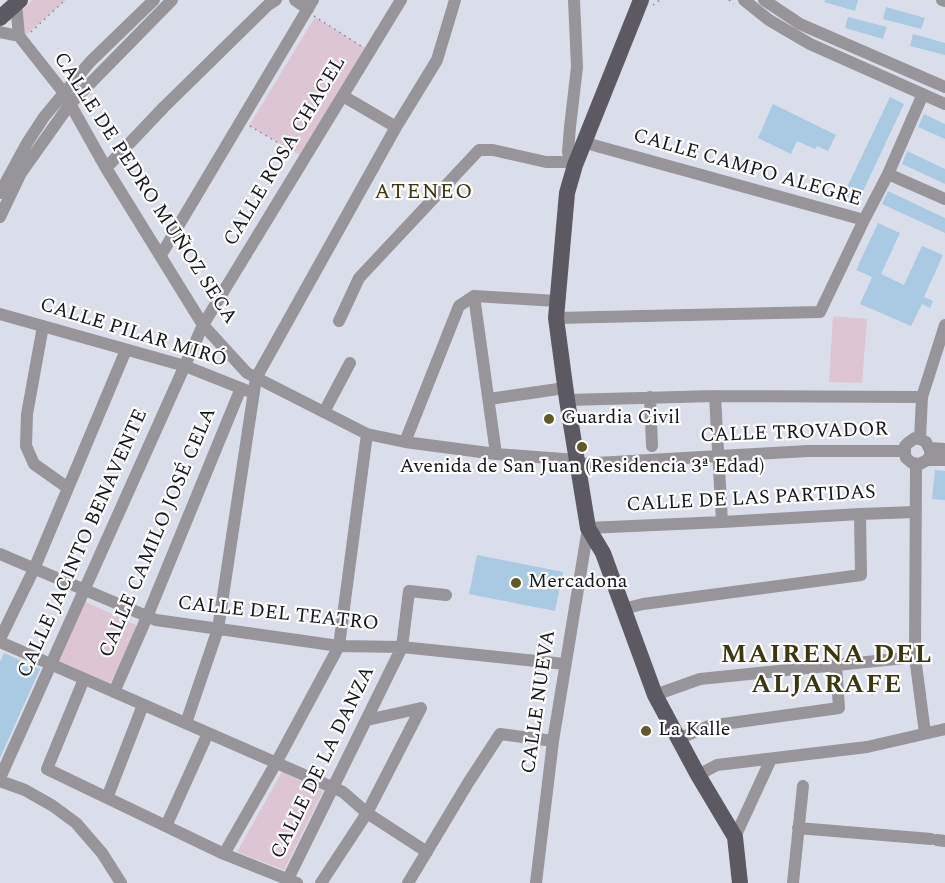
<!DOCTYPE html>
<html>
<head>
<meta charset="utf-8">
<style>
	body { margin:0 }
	canvas { display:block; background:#dadeeb }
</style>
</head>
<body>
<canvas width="945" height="883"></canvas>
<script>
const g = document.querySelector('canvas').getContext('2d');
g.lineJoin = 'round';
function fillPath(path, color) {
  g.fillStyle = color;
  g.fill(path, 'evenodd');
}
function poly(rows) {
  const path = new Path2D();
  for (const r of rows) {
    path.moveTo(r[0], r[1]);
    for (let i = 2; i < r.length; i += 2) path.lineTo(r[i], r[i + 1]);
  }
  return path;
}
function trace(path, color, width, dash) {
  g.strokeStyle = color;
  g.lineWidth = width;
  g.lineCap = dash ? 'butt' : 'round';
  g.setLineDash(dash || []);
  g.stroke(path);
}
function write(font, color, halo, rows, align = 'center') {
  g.font = font + ' Spectral,serif';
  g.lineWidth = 4.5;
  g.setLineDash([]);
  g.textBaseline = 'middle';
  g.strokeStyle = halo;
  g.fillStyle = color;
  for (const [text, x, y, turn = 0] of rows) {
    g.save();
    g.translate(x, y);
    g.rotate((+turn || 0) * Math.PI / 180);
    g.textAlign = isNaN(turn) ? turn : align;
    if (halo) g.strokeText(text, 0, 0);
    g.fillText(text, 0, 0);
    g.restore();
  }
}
fillPath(poly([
	[33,0,66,0,26,35,21,29,21,11],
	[315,17,365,48,300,155,249,126],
	[833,316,867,319,862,383,829,382],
	[84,601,140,627,110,684,58,662],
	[282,772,323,791,284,870,237,852]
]), '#dec5d3');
fillPath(poly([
	[825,0,858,0,855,11,824,2],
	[886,7,925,18,921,29,883,19],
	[848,17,887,27,883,39,845,28],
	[913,34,945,43,945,55,910,46],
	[890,97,904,104,856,206,841,200],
	[773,104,836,135,828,151,817,146,815,149,797,141,791,154,758,138],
	[924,114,945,124,945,139,918,127],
	[907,151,945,169,945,184,902,164],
	[888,191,945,218,945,233,882,204],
	[878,223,900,233,881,274,904,285,922,246,943,255,924,297,933,301,930,308,922,304,911,326,860,304,872,277,856,270],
	[935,470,945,471,945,500,932,499],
	[477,555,563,572,555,611,469,594],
	[4,653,40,669,0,758,0,662]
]), '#a9cae2');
trace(poly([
	[729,0,734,4],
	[653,5,660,0],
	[314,16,361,46],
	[31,32,65,0],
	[250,126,295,153]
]), '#858891', 1.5, [1.5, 4.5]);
trace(poly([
	[295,0,308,9],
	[574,0,577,67,570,127,568,152,570,160,574,164],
	[744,0,769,20,810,44,945,104],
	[764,0,800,24,945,87],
	[942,0,945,1],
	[16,3,19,36,64,93,106,168,203,325,247,373,367,434,405,442,496,454,577,460],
	[0,32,19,36],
	[343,96,396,127],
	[106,168,164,107,268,5,276,0],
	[888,174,945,199],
	[0,193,27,143,44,117,64,93,90,62,154,0],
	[0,217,21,173,70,104,172,0],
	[864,220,888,174,923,94],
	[161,255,313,0],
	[474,296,496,454],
	[0,314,185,366,248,391],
	[556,318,820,312,864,220,593,145,585,140],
	[339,321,359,278,479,150,493,150,546,162,564,162,570,160],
	[43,326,27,414,26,446,34,464,68,488],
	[715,396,722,522],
	[650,397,652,446],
	[489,399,565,388],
	[567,400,715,396,922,397],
	[324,412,350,363],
	[920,439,922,397,945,325],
	[405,442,459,306,474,296,557,301],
	[930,448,945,449],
	[927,460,930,456,930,450,926,442,920,439,915,438,908,443,905,446,905,454,906,458,912,463,920,464,927,460,945,460],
	[578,464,808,451,904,451],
	[916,464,915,657,925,733],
	[0,554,156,620,339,646,402,647,565,664],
	[623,609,643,604,861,575,860,514],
	[0,639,34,569,126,350],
	[0,642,343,792,367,813,427,852],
	[84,679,47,769,224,854,297,883],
	[114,692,147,617,241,388],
	[655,695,700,679,915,657],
	[186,723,218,629,256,378,396,127,437,60,455,0],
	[678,739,709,726,839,708,836,665],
	[698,775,717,765,867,747,945,729],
	[0,778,203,325,401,0],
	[0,781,25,790,53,806,76,823,102,853,121,883],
	[107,798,143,705],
	[166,826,208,733],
	[798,828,931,839],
	[735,837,771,759],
	[937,840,945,841],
	[224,854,276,763,339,646,367,434],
	[286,883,402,647,409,591,446,595],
	[321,883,367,813,421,708,367,720],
	[408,883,468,783,500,734,553,741],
	[536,883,553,741,588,528,722,522,860,514,915,512],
	[793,883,803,786]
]), '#97959a', 12);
trace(poly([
	[641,0,575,165,567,193,556,318,567,400,588,528,603,553,655,695,698,775,735,837,740,883],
	[0,18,20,0]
]), '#5d5962', 16);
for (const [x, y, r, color] of [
	[549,419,6,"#615a26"],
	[582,447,6,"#615a26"],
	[516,583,6,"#615a26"],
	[646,731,6,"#615a26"]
]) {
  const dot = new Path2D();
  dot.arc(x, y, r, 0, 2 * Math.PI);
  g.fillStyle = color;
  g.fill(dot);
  trace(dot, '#fff', 2);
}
write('20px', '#15161a', '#fff', [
	["CALLE ROSA CHACEL",286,152,-59],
	["CALLE CAMPO ALEGRE",747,169,16],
	["CALLE DE PEDRO MUÑOZ SECA",144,189,57],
	["CALLE PILAR MIRÓ",133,334,17],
	["CALLE TROVADOR",794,434,-2],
	["CALLE DE LAS PARTIDAS",751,500,-3],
	["CALLE CAMILO JOSÉ CELA",159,533,-67],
	["CALLE JACINTO BENAVENTE",84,544,-66],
	["CALLE DEL TEATRO",278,615,6],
	["CALLE NUEVA",540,702,-82],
	["CALLE DE LA DANZA",324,763,-64]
]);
write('20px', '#15161a', '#fff', [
	["Guardia Civil",561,419],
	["Avenida de San Juan (Residencia 3ª Edad)",582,468,"center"],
	["Mercadona",528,583],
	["La Kalle",658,731]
], 'left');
g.letterSpacing = '1.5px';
write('21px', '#3c370c', '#fff', [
	["ATENEO",424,194]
]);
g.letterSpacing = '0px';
g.letterSpacing = '1.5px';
write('bold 26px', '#3c370c', '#fff', [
	["MAIRENA DEL",827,657],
	["ALJARAFE",827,687]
]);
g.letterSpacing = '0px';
</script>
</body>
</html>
